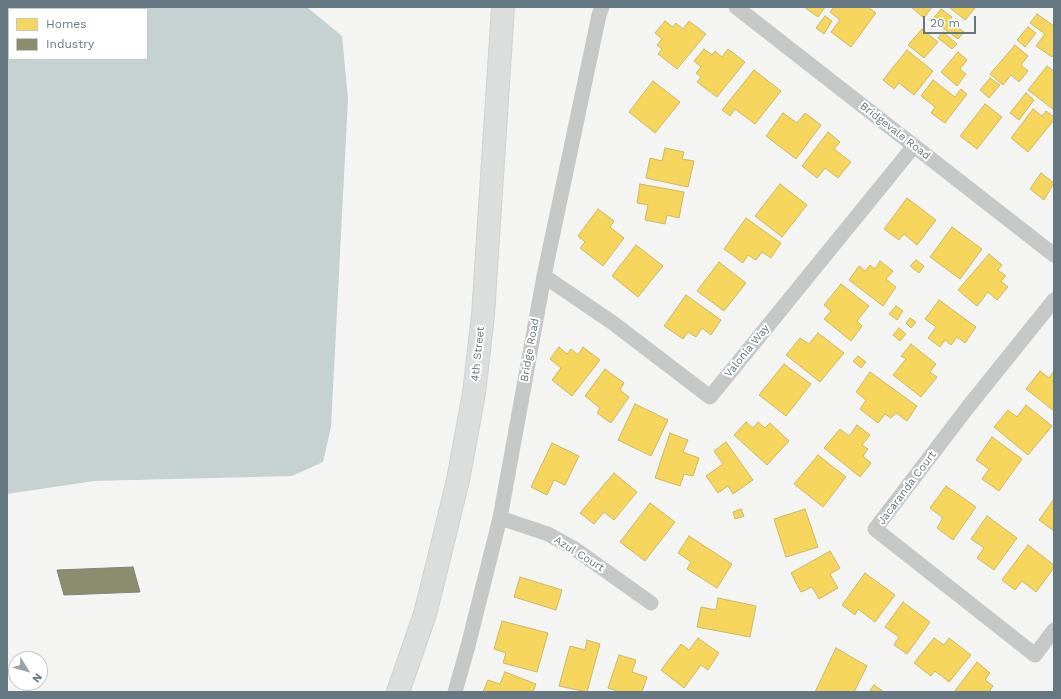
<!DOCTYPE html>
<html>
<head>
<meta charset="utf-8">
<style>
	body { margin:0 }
	#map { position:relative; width:1061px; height:699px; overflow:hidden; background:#f4f4f2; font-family:"Work Sans",sans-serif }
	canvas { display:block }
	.frame { position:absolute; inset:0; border:8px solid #657881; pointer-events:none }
	.legend { position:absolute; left:8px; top:8px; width:140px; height:52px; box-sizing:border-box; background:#fff; border:1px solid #c1c9cd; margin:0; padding:5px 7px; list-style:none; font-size:12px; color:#657881 }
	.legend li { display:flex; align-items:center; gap:8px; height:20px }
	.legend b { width:20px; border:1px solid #c1c9cd }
	.north { position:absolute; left:8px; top:651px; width:40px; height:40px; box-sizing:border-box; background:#fff; border:1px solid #c1c9cd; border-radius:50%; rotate:127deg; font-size:11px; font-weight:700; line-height:16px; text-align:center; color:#657881 }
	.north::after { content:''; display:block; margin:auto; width:14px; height:18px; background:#97a3a9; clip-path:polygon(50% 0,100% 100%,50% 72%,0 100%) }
	.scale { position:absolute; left:923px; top:16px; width:53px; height:18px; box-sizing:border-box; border:2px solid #657881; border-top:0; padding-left:5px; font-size:12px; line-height:14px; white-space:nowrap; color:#657881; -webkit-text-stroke:3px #fff; paint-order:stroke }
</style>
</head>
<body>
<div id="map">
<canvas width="1061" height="699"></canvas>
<div class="frame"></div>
<ul class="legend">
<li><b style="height:11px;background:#f6d55c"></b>Homes</li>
<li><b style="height:11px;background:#8c8c6e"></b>Industry</li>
</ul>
<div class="north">N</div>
<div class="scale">20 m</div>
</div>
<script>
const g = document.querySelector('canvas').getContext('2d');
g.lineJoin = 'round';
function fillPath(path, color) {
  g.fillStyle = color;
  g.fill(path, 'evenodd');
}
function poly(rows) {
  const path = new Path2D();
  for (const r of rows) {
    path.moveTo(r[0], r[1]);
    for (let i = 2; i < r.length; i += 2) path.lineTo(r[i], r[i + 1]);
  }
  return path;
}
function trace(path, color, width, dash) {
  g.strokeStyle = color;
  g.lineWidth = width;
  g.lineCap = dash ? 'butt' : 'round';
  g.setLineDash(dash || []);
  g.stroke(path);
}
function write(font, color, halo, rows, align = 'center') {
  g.font = font + ' "Work Sans",sans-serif';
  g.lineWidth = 4;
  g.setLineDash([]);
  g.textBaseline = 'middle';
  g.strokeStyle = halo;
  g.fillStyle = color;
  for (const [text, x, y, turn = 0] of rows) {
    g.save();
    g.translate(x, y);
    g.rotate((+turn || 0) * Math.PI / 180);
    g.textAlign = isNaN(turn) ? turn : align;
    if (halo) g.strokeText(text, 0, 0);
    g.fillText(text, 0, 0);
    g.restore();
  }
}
fillPath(poly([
	[7,7,308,8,342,36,348,99,331,427,323,462,292,476,94,481,7,494],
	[9,9,147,9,147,59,9,59]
]), '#c6d1d2');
const homes = poly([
	[804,7,825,7,818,17,804,7],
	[834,7,868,7,876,13,851,47,831,32,840,20,830,12,834,7],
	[911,7,932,7,924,18,911,7],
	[949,7,976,7,965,20,949,7],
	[941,9,952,17,949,21,964,32,958,39,932,20,941,9],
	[1037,14,1054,26,1054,54,1052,57,1036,46,1045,34,1030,23,1037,14],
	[825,16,832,21,824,34,816,28,825,16],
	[665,21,673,27,676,23,683,29,689,21,706,34,677,69,658,54,662,49,657,45,662,39,655,33,665,21],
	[1028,27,1036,33,1025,47,1017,40,1028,27],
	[922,29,938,42,924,58,908,45,922,29],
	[943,32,957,44,952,49,938,38,943,32],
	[1015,45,1028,56,1021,65,1028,71,1019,82,1011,75,1003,85,990,74,1015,45],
	[704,49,712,55,715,51,722,57,728,49,745,62,717,97,697,82,701,77,696,73,701,67,694,61,704,49],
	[907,50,933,71,914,95,899,83,894,89,883,80,907,50],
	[958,52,967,60,960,69,966,74,957,86,941,72,958,52],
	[1047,66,1054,71,1054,110,1028,90,1047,66],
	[754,70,781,91,755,124,735,109,730,116,722,110,754,70],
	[990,78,1000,85,989,98,980,90,990,78],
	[933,80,955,97,961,89,967,94,945,123,931,113,935,107,921,96,933,80],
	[653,81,680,102,655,133,629,112,653,81],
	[1026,93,1034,100,1019,120,1010,113,1026,93],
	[985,104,1002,117,977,149,960,136,985,104],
	[1033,109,1042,116,1046,111,1054,117,1054,120,1028,152,1011,138,1033,109],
	[783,113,797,123,805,113,821,125,796,159,766,136,783,113],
	[828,132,840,142,834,149,851,162,838,178,825,168,817,178,802,166,828,132],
	[665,148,684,152,682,159,694,161,688,187,646,178,650,158,662,161,665,148],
	[1041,173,1054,183,1044,200,1030,189,1041,173],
	[640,184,684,192,679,218,667,215,665,224,645,220,648,205,637,203,640,184],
	[780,184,807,205,782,237,755,216,780,184],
	[907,198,936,220,917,245,904,234,899,240,884,229,907,198],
	[598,209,614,221,610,227,624,238,603,266,580,248,585,242,578,236,598,209],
	[746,218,781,243,771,258,762,252,756,260,748,255,743,263,724,249,746,218],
	[952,227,982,249,960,279,930,257,952,227],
	[636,245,663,266,638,297,612,276,636,245],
	[989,254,1002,265,998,270,1006,276,1001,281,1008,287,997,300,988,292,977,306,958,290,989,254],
	[916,260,924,266,919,273,910,266,916,260],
	[880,261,893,271,886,279,896,287,883,306,849,280,859,266,865,271,870,265,875,269,880,261],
	[719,262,746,283,724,311,697,291,719,262],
	[841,284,869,306,857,321,862,326,851,341,824,319,831,311,824,305,841,284],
	[686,295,721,320,711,335,702,328,696,337,688,332,683,339,664,326,686,295],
	[939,300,976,327,965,343,957,337,951,345,945,340,940,347,928,338,936,327,925,319,939,300],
	[896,306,903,311,897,320,889,314,896,306],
	[910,318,916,322,911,328,906,323,910,318],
	[899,328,906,334,900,341,893,335,899,328],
	[818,333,844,353,820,382,786,355,800,338,809,344,818,333],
	[911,344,936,364,930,372,937,377,921,397,893,375,906,359,901,356,911,344],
	[559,347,567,354,571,349,578,355,583,347,600,360,572,396,552,380,561,368,550,359,559,347],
	[858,356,866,362,861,368,853,361,858,356],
	[784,364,811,384,786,416,759,395,784,364],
	[605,369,624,383,620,390,629,397,611,423,597,413,600,408,585,396,605,369],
	[1040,371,1049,378,1054,371,1054,411,1026,389,1040,371],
	[870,372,917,406,907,421,896,413,891,418,885,414,878,423,860,409,866,400,856,392,870,372],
	[635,404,668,420,651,456,618,440,635,404],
	[1026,405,1052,426,1028,455,994,427,1008,410,1017,417,1026,405],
	[746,422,753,428,758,422,765,428,770,423,789,441,767,465,734,435,746,422],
	[857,425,870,435,862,445,868,449,863,456,871,463,860,477,824,448,840,429,849,436,857,425],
	[670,433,688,440,683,452,699,458,693,476,684,474,680,486,655,478,670,433],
	[992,437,1022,459,999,491,982,479,989,469,976,460,992,437],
	[726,442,753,480,733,494,728,486,718,493,706,476,723,464,714,451,726,442],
	[552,443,579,456,565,485,554,480,547,495,531,487,552,443],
	[818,455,846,477,823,507,794,484,818,455],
	[614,473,637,492,614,520,604,512,594,524,580,513,614,473],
	[946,486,976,507,953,540,937,528,943,518,930,508,946,486],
	[1054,499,1054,531,1039,520,1054,499],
	[650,503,675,522,645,561,620,542,650,503],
	[741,509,744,516,735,519,733,512,741,509],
	[805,509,818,547,786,557,774,519,805,509],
	[987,516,1017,538,994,570,977,558,984,548,971,539,987,516],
	[689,536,732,564,717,588,687,569,691,562,678,553,689,536],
	[1028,545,1054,565,1054,568,1036,592,1022,581,1015,590,1002,580,1028,545],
	[830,551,840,568,830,574,838,588,819,599,812,587,801,592,791,573,830,551],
	[865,573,895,595,875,622,858,609,855,615,842,605,865,573],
	[520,577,562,590,556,610,514,597,520,577],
	[718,598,756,606,750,637,697,627,701,607,716,610,718,598],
	[903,602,930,622,907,654,894,645,899,637,885,627,903,602],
	[502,621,548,633,537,672,503,663,506,653,494,649,502,621],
	[698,638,719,653,708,670,701,665,684,688,661,670,681,644,689,650,698,638],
	[934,638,944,645,949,638,971,655,949,682,935,671,931,676,914,663,934,638],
	[587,640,600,644,587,692,559,686,570,646,585,650,587,640],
	[836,648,867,666,854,692,815,692,836,648],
	[619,655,636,660,632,672,647,677,642,692,615,692,615,690,608,688,619,655],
	[977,662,990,673,985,680,993,686,990,690,992,692,954,692,977,662],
	[505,672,536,684,533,692,483,692,488,680,500,684,505,672],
	[874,685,884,692,869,692,874,685]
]);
fillPath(homes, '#f6d55c');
trace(homes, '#cab967', 1);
const industry = poly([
	[133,567,140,592,64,595,57,570,133,567]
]);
fillPath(industry, '#8c8c6e');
trace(industry, '#808674', 1);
const secondary = poly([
	[398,692,425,614,438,562,458,480,474,393,483,315,503,7]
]);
trace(secondary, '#d0d2d2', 24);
trace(poly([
	[736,7,1054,255],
	[544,276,613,323,710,397,914,146],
	[1054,300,968,407,875,529,1035,655,1054,630],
	[500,518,548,534,575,549,651,603],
	[455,692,468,646,500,518,544,276,599,15,602,7]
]), '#c6c8c8', 15);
trace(secondary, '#dcdddd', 22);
write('11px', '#657881', '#fff', [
	["Bridgevale Road",895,131,38],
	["Bridge Road",530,350,-80],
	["Valonia Way",747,351,-51],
	["4th Street",478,354,-84],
	["Jacaranda Court",907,488,-53],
	["Azul Court",579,554,32]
]);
</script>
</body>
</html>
